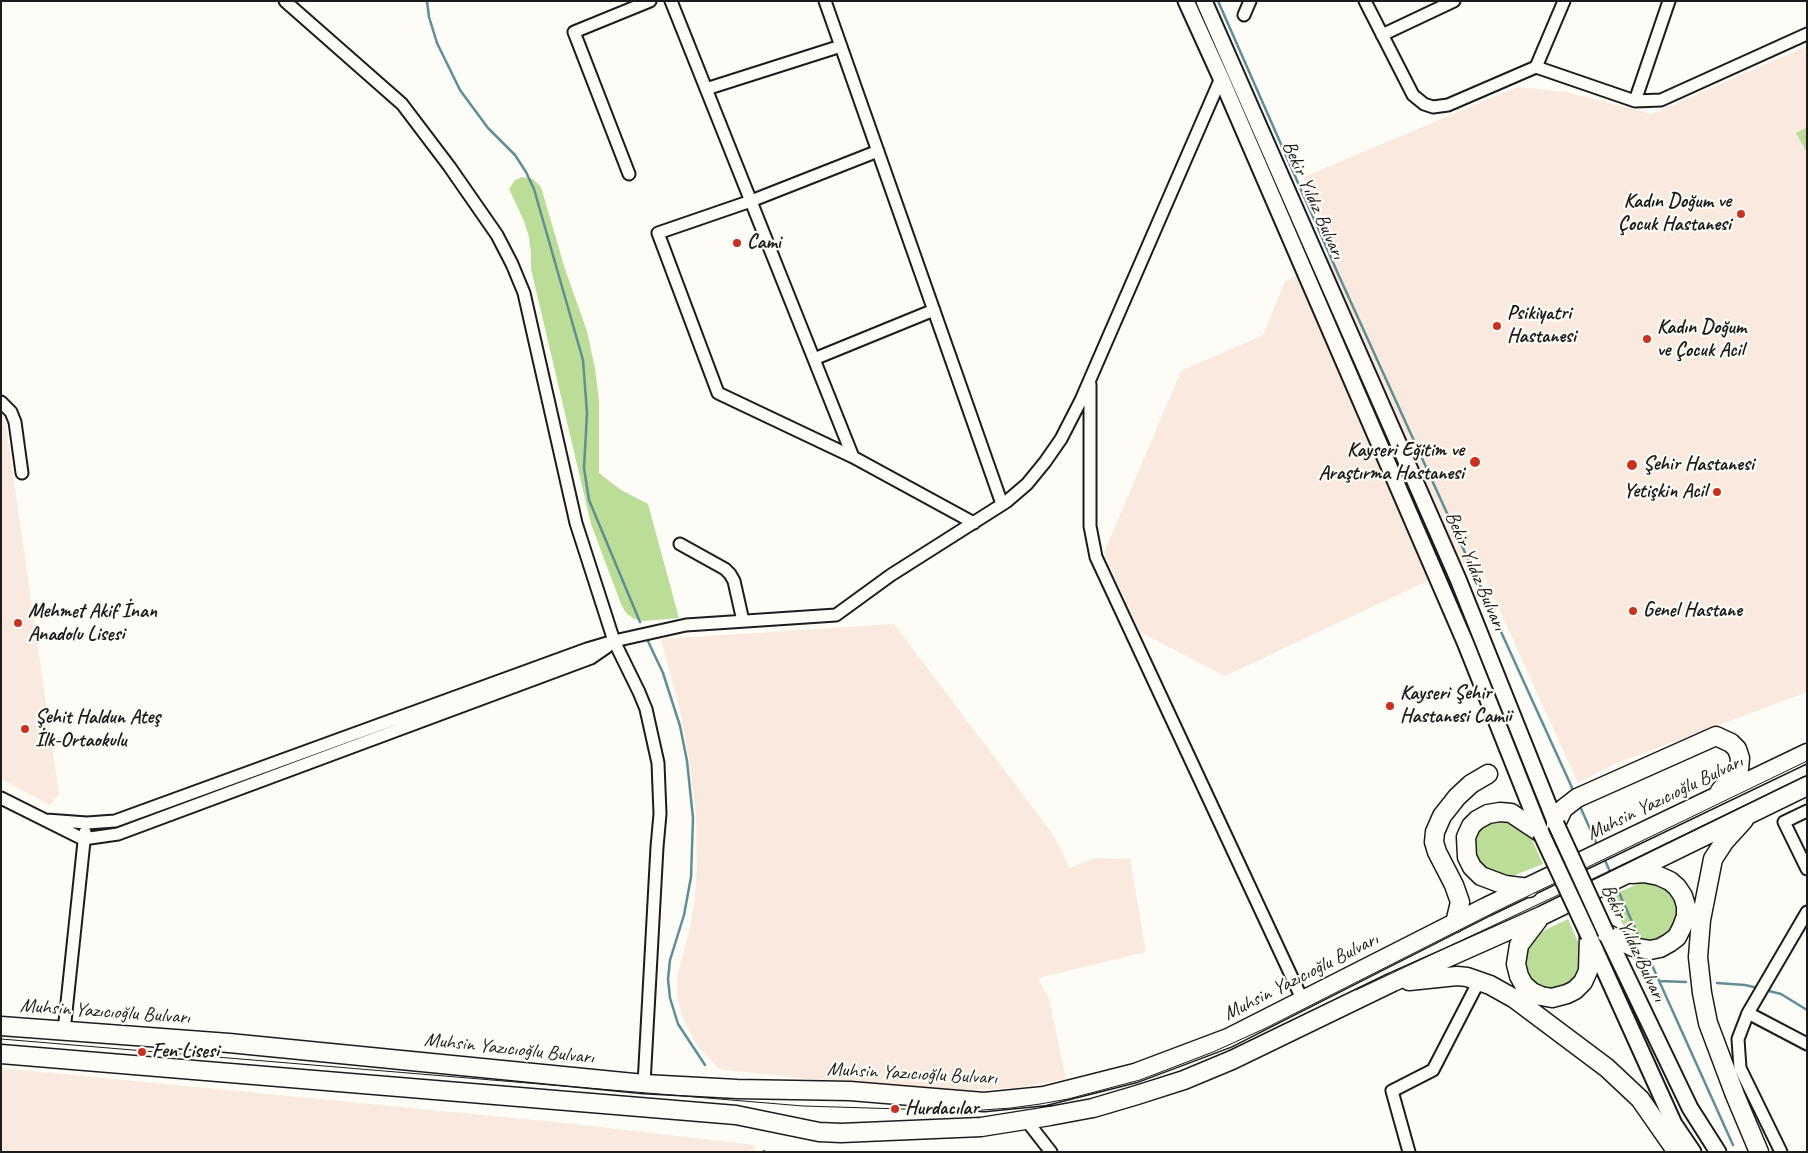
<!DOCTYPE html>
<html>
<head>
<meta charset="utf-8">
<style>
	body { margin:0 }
	#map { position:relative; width:1808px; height:1153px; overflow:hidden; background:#fdfcf7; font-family:Caveat,sans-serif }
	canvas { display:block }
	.frame { position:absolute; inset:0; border:2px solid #1c1c1c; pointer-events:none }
</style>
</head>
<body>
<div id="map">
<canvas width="1808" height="1153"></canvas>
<div class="frame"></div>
</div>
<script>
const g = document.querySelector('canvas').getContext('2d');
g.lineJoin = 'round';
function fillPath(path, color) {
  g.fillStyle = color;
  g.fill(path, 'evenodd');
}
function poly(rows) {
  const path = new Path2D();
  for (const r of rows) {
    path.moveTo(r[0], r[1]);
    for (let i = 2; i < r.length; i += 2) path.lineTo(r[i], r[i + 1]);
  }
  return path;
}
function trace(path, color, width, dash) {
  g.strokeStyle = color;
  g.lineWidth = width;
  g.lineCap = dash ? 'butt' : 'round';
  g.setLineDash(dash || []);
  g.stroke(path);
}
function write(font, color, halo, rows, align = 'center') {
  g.font = font + ' Caveat,sans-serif';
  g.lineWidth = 4.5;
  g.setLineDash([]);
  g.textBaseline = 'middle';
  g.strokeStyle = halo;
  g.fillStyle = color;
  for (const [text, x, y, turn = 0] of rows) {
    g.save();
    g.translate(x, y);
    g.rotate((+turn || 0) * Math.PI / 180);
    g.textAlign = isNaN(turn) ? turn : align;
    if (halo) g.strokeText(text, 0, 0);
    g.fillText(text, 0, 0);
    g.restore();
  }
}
fillPath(poly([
	[1807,46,1807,692,1612,765,1578,783,1476,558,1225,676,1140,632,1104,553,1181,371,1263,335,1285,282,1336,251,1304,177,1517,87,1566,92,1652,114],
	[1,414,5,420,8,440,59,794,50,805,1,779],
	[894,624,1054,836,1070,868,1095,858,1130,859,1146,952,1038,978,1049,999,1066,1079,1015,1088,938,1092,862,1085,719,1069,696,1044,682,1016,677,996,677,977,689,932,695,898,697,863,696,814,690,765,681,714,661,639],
	[1,1068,565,1123,754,1145,756,1152,1,1152]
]), '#fae9de');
fillPath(poly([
	[1807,127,1807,153,1796,133],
	[522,177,533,179,541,187,565,269,587,331,595,368,599,401,599,473,621,490,648,504,679,618,644,621,634,619,626,613,621,604,591,524,531,269,531,253,529,237,524,221,509,189,515,180],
	[1501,816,1528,831,1543,864,1515,875,1506,877,1487,871,1476,858,1473,844,1477,830],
	[1649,881,1674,889,1680,922,1659,942,1631,939,1608,897,1640,883],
	[1568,919,1584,956,1579,976,1565,988,1548,989,1539,986,1533,981,1526,971,1525,957,1527,947,1537,934]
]), '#bcdd97');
trace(poly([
	[427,1,429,17,437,43,460,90,488,128,515,155,526,172,534,189,583,360,587,413,584,468,589,500,640,622],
	[1218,1,1339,276,1574,792],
	[646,637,663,673,680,726,687,761,693,818,691,877,684,915,670,960,668,979,670,998,678,1024,705,1065],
	[1579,804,1598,847],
	[1604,858,1611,874],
	[1616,886,1638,935],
	[1651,963,1733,1145],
	[1659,981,1686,982],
	[1717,983,1745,985,1758,988],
	[1765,990,1781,994,1807,1010],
	[764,1151,765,1152]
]), '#5f8f94', 2.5);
const minor = poly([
	[285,1,402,104,449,166,497,235,512,264,524,293,576,523,614,641,639,692,646,709,658,763,660,814,657,847,644,1084],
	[671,1,853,457],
	[825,1,1002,504],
	[1365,1,1413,95,1424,104,1433,107,1448,105,1536,67,1635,101,1661,100,1807,34],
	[1244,15,1250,1],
	[1382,35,1454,1],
	[1536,67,1564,1],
	[706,89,841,46],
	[1635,101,1669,1],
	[878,151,751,201,658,233,718,393,853,457,974,523],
	[629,174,574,32,650,1],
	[814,359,934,310],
	[1090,384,1090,526,1096,557,1303,1001],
	[1,402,11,412,15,422,22,473],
	[680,544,725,569,730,574,734,581,743,621],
	[1,798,83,839,118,834,591,658,607,647],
	[1807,811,1784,822,1807,869],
	[46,820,87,823,115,821,587,649,614,641,686,625,836,615,891,575,1006,502,1027,484,1045,462,1061,439,1081,400,1221,78],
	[1807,912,1748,1013,1807,1044],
	[1748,1013,1738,1039,1740,1068,1781,1152],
	[64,1031,85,832],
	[1026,1120,1051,1152],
	[1409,1152,1392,1091,1433,1070,1479,981]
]);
const major = poly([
	[1186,1,1221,78,1465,642,1541,833],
	[1204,1,1458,579,1556,824],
	[1606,933,1690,1108,1718,1152],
	[1589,936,1674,1124,1693,1152]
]);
const highway = poly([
	[1744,820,1724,842,1713,859,1701,920,1698,957,1702,993,1708,1023,1735,1095,1759,1152],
	[1556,824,1563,809,1577,798,1716,736,1731,743,1737,749,1740,758,1739,769,1720,791],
	[1529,888,1505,885,1481,876,1472,867,1467,857,1466,837,1471,826,1477,820,1488,814,1500,812,1511,813,1541,833],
	[1538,920,1519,945,1516,964,1519,976,1524,985,1532,992,1541,996,1552,998,1567,994,1575,990,1583,982,1588,971,1589,936],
	[1455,923,1460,902,1454,885,1437,852,1434,842,1435,832,1442,816,1457,797,1471,784,1488,774],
	[1606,933,1633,947,1650,950,1660,948,1669,943,1677,937,1682,927,1686,916,1686,906,1683,896,1677,887,1670,881,1659,876,1644,873,1632,874],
	[1409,981,1457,976,1467,977,1490,985,1515,999,1607,1068,1640,1099,1677,1152],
	[1,1026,229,1043,644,1084,737,1089,850,1091,984,1102,1044,1096,1135,1073,1228,1038,1486,907,1807,753],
	[1,1054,736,1115,819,1132,841,1133,981,1127,1050,1116,1093,1108,1137,1095,1184,1080,1232,1060,1393,982,1541,916,1807,786]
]);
trace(minor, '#1c1c1c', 15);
trace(major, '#1c1c1c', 19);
trace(highway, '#1c1c1c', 21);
trace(minor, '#fdfcf7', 11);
trace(major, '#fdfcf7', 15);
trace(highway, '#fdfcf7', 18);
trace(poly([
	[1356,990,1605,873,1807,775],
	[1,1039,803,1106,968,1111,1011,1108,1040,1104,1068,1099,1140,1080,1213,1052,1266,1028,1495,912,1807,761]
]), '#1c1c1c', 1);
const majorBridge = poly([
	[1556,824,1606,933],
	[1541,833,1589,936]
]);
trace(majorBridge, '#1c1c1c', 19, []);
trace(majorBridge, '#fdfcf7', 15);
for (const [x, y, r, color] of [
	[1741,214,5,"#c8321e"],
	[737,243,5,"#c8321e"],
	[1497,326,5,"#c8321e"],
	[1647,339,5,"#c8321e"],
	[1475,462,6,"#c8321e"],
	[1632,465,6,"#c8321e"],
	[1717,492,5,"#c8321e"],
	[1633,611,5,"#c8321e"],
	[18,623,5,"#c8321e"],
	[1390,706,5,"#c8321e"],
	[25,729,5,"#c8321e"],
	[142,1052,5,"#c8321e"],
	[895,1109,5,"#c8321e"]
]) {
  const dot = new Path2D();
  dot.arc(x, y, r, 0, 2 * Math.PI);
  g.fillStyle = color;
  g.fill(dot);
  trace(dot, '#fdfcf7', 2);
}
write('20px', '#1c1c1c', '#fdfcf7', [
	["Bekir Yıldız Bulvarı",1313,200,66],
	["Bekir Yıldız Bulvarı",1475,571,67],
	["Muhsin Yazıcıoğlu Bulvarı",1665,798,-26],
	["Bekir Yıldız Bulvarı",1633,943,65],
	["Muhsin Yazıcıoğlu Bulvarı",1301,977,-27],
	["Muhsin Yazıcıoğlu Bulvarı",105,1012,4],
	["Muhsin Yazıcıoğlu Bulvarı",509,1049,6],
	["Muhsin Yazıcıoğlu Bulvarı",912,1074,3]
]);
write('bold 20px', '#1c1c1c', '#fdfcf7', [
	["Kadın Doğum ve",1731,202,"right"],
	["Çocuk Hastanesi",1731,225,"right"],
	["Cami",747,243],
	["Psikiyatri",1507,314],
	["Hastanesi",1507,337],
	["Kadın Doğum",1657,328],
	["ve Çocuk Acil",1657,351],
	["Kayseri Eğitim ve",1464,451,"right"],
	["Araştırma Hastanesi",1464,474,"right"],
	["Şehir Hastanesi",1643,465],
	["Yetişkin Acil",1707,492,"right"],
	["Genel Hastane",1643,611],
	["Mehmet Akif İnan",28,612],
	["Anadolu Lisesi",28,635],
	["Kayseri Şehir",1400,694],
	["Hastanesi Camii",1400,717],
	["Şehit Haldun Ateş",35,718],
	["İlk-Ortaokulu",35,741],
	["Fen Lisesi",152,1052],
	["Hurdacılar",905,1109]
], 'left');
</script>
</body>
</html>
